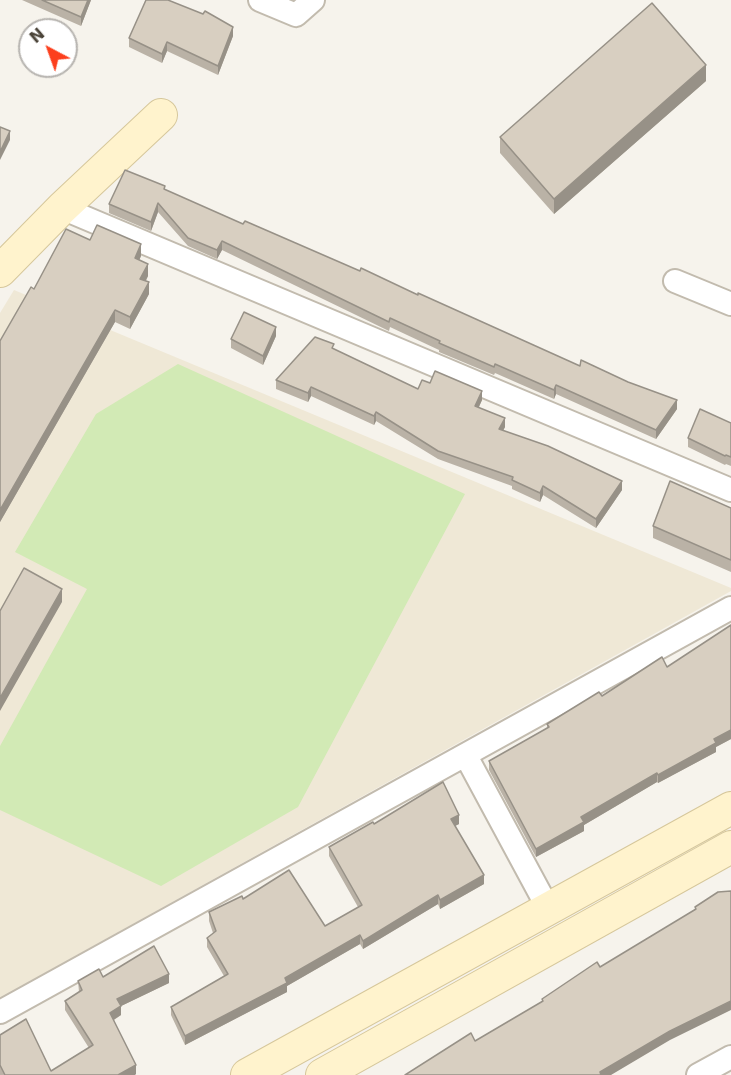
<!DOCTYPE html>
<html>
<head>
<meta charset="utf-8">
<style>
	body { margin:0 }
	#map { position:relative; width:731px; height:1075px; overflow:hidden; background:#f6f3ec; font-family:"DejaVu Sans",sans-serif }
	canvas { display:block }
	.north { position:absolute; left:18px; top:18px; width:60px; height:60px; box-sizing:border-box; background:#fff; border:2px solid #b7b4b0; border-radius:50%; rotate:319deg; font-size:16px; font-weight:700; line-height:24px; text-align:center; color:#4b4439 }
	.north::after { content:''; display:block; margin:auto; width:21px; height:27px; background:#fc3f1d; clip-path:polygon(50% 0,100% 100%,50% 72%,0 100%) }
</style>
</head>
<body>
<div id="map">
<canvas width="731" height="1075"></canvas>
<div class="north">N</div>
</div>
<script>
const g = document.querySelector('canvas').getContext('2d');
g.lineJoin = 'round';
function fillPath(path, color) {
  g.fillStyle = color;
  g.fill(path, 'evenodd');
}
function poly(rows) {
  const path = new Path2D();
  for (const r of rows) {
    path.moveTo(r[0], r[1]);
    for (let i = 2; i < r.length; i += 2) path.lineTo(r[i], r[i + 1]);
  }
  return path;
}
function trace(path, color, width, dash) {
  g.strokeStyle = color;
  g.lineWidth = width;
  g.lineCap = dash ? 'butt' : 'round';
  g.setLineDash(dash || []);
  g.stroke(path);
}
fillPath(poly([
	[14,290,731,588,731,591,0,998,0,313]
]), '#efe8d6');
fillPath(poly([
	[178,364,465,494,298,807,161,886,0,810,0,746,87,589,15,552,96,414]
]), '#d2eab5');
const street = poly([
	[260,0,296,15,313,0],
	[62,208,731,490],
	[675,281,731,304],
	[466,756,549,910],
	[0,1012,731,608],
	[698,1075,731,1057]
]);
const secondary = poly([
	[0,271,62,208,161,115],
	[247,1075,731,808],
	[322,1075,731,847]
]);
trace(street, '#c2bbae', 26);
trace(secondary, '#d6c79b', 34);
trace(street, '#fff', 22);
trace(secondary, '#fff3cd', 32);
fillPath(poly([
	[22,0,91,0,81,26],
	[233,36,218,75,167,51,162,63,129,47,129,38],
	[706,81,554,214,500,153,500,137],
	[165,190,243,224,418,295,677,409,656,439,556,394,554,399,495,373,494,375,439,352,439,350,390,327,389,331,222,250,217,259,188,246,158,212,151,231,109,213,109,204],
	[141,256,139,260,148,276,146,281,149,294,130,329,115,322,0,522,0,341,34,289],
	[276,336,263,365,231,348,231,339],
	[334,349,418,389,482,400,479,407,505,427,503,431,622,490,596,528,543,495,540,502,512,489,512,486,438,459,376,421,374,425,311,396,308,402,276,389,276,380],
	[731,423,731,466,726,464,725,465,688,447,688,438],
	[731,508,731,572,653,538,653,526],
	[731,625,731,739,716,747,716,752,658,783,657,782,584,825,584,831,536,857,489,770,489,761,547,728,547,724,602,696,667,667],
	[374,824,459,824,455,826,484,884,440,909,438,904,363,949,360,944,287,986,287,992,185,1045,171,1015,171,1007,224,976,207,947,207,938,213,933,209,921,209,912,243,899,325,926,358,907,329,856,329,847],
	[103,977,169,983,121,1006,121,1015,114,1020,136,1074,0,1075,0,1035,51,1071,89,1048,65,1010,65,1001,79,992,78,981]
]), '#bab2a6');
fillPath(poly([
	[88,0,91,0,81,26,81,17],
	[233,27,233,36,218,75,218,66],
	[167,42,167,51,162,63,162,54],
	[706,65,706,81,554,214,554,199],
	[10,131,10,140,0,160,0,152],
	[158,203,158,212,151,231,151,222],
	[222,241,222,250,217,259,217,250],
	[141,244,141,256,135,270,135,258],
	[148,264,148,276,140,291,140,279],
	[149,282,149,294,130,329,130,317],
	[115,310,115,322,0,522,0,510],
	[276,327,276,336,263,365,263,356],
	[556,385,556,394,554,399,554,390],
	[311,387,311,396,308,402,308,393],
	[482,391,482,400,475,415,475,406],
	[677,400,677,409,656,439,656,430],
	[376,412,376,421,374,425,374,416],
	[505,418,505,427,499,438,499,429],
	[622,481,622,490,596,528,596,519],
	[543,486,543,495,540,502,540,493],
	[62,589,62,602,0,711,0,698],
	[731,730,731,739,716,747,716,752,658,783,658,775,714,739],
	[657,773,657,782,584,825,584,831,536,857,536,849,581,817],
	[459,815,459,824,451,828,451,819],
	[484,875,484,884,440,909,440,900],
	[438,895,438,904,363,949,363,941],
	[360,935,360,944,287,986,287,992,185,1045,185,1036],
	[169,974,169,983,117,1008,117,999],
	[731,1001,731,1010,670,1040,611,1075,600,1075,600,1072,670,1031],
	[121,1006,121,1015,110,1022,110,1013],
	[136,1065,136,1074,135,1075,118,1075]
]), '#979187');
const building = poly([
	[42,0,88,0,81,17,42,0],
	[146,0,168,0,203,14,205,11,233,27,218,66,167,42,162,54,129,38,146,0],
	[652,3,706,65,554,199,500,137,652,3],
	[0,127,10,131,0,152,0,127],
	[125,170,165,186,164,189,243,224,245,221,360,271,361,268,418,295,418,293,580,366,581,360,628,382,677,400,656,430,556,385,554,390,495,364,494,367,439,343,440,341,390,318,389,322,222,241,217,250,188,238,158,203,151,222,109,204,125,170],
	[97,225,141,244,135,258,148,264,140,279,149,282,130,317,115,310,0,510,0,341,31,287,34,289,66,229,90,240,97,225],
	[244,312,276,327,263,356,231,339,244,312],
	[315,337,334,344,332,348,418,389,422,380,430,383,435,371,482,391,475,406,505,418,499,429,548,446,622,481,596,519,543,486,540,493,512,480,513,477,438,451,376,412,374,416,311,387,308,393,276,380,315,337],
	[700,409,731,423,731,457,726,455,725,456,688,438,700,409],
	[670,481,731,508,731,560,653,526,670,481],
	[24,568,62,589,0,698,0,611,24,568],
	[731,625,731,730,714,739,716,743,658,775,657,773,581,817,584,822,536,849,489,761,549,727,547,724,599,692,602,696,662,657,667,667,731,625],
	[443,782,459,815,451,819,484,875,440,900,438,895,363,941,360,935,285,978,287,983,185,1036,171,1007,228,974,207,938,216,931,209,912,242,896,243,899,289,870,325,926,362,905,329,847,373,822,374,824,443,782],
	[731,891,731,1001,670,1031,600,1072,601,1075,405,1075,471,1033,475,1041,543,1001,542,999,597,962,600,967,696,909,695,907,718,892,731,891],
	[154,946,169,974,117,999,121,1006,110,1013,136,1065,118,1075,5,1075,0,1065,0,1035,26,1019,51,1071,93,1045,65,1001,82,990,78,981,99,969,103,977,154,946]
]);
fillPath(building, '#d8cfc1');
trace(building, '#979187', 1.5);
</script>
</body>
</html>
